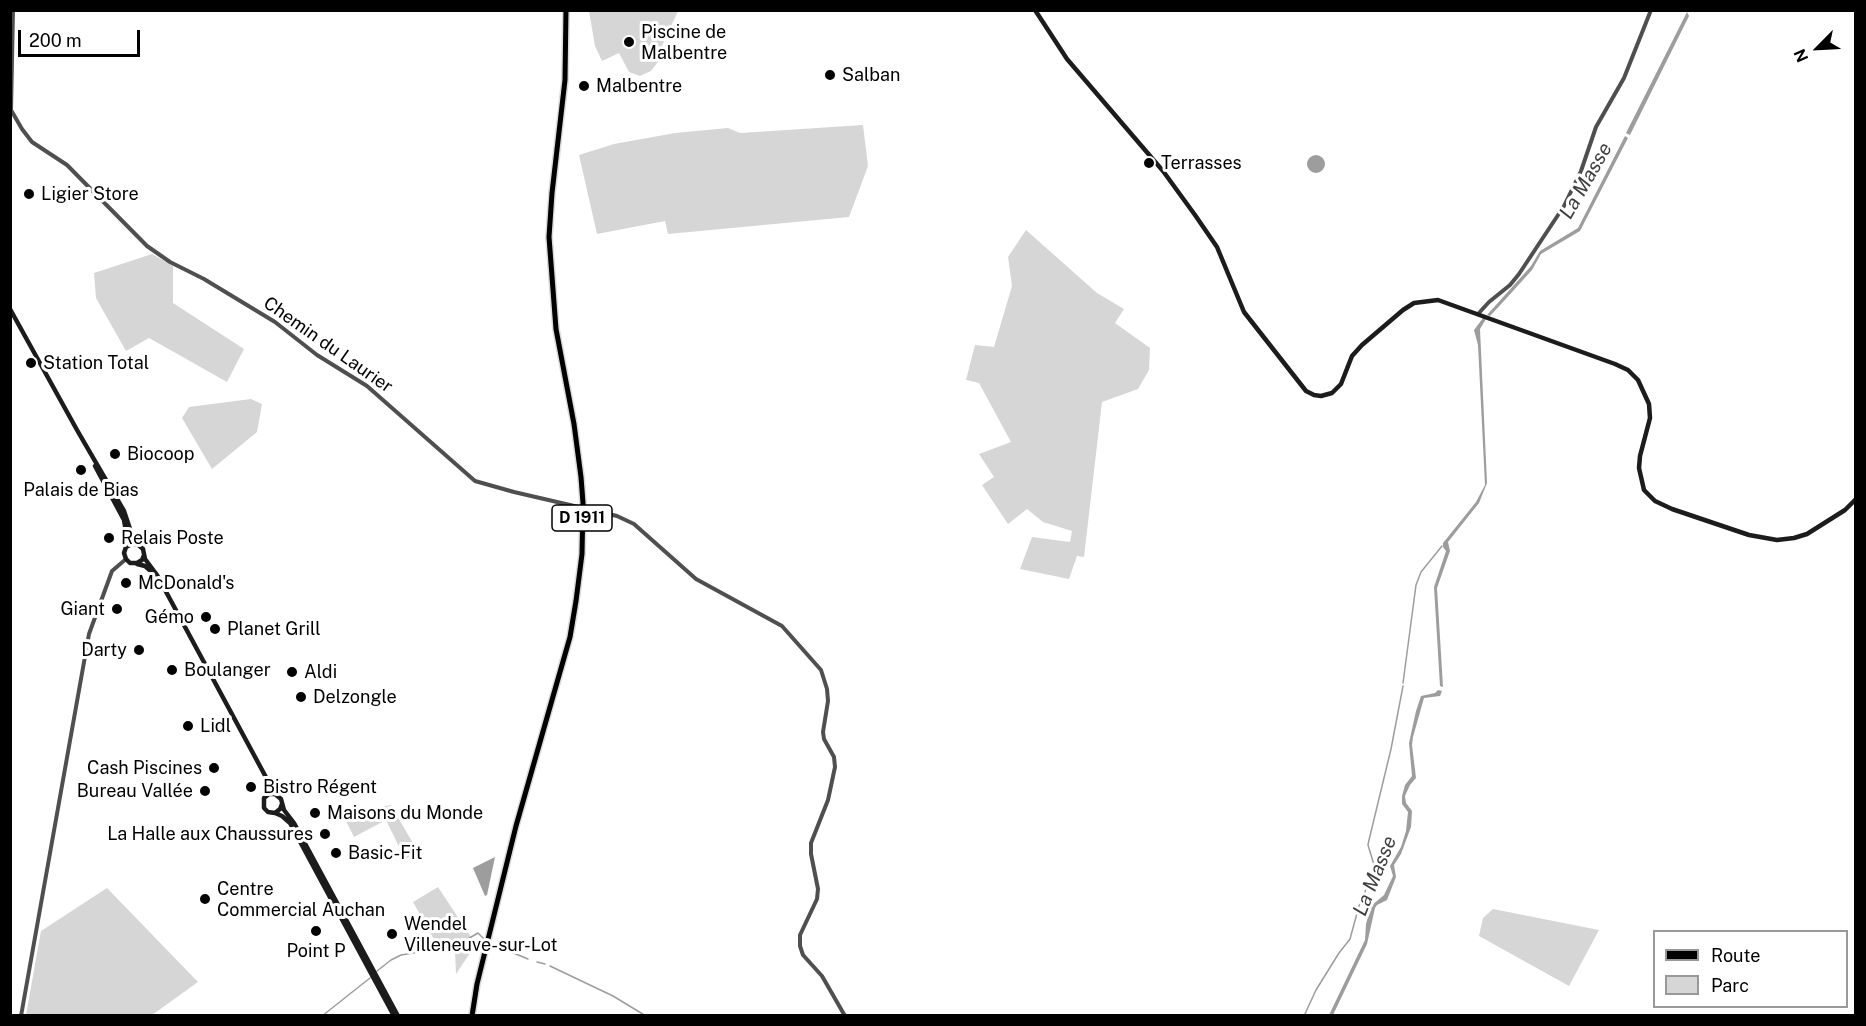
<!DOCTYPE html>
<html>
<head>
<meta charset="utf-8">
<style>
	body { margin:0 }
	#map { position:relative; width:1866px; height:1026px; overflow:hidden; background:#fff; font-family:"Public Sans",sans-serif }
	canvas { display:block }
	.frame { position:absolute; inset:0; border:12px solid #000; pointer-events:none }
	.legend { position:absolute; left:1653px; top:930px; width:195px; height:78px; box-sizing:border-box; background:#fff; border:2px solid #999; margin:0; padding:8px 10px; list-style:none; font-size:18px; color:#000 }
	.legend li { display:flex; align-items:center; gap:12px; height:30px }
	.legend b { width:30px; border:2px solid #999 }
	.north { position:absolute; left:1788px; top:18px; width:60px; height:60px; -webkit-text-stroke:4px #fff; paint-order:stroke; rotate:246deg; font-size:16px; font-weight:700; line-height:24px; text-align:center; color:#000 }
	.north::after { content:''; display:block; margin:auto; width:21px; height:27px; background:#000; clip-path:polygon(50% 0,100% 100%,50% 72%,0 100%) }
	.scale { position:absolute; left:18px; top:30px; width:122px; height:27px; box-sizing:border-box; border:3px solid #000; border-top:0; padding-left:8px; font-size:18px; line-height:21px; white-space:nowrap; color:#000; -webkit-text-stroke:4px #fff; paint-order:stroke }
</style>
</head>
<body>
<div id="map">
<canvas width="1866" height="1026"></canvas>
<div class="frame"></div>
<ul class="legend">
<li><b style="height:8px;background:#000"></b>Route</li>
<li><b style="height:16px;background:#d6d6d6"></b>Parc</li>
</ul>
<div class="north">N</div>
<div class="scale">200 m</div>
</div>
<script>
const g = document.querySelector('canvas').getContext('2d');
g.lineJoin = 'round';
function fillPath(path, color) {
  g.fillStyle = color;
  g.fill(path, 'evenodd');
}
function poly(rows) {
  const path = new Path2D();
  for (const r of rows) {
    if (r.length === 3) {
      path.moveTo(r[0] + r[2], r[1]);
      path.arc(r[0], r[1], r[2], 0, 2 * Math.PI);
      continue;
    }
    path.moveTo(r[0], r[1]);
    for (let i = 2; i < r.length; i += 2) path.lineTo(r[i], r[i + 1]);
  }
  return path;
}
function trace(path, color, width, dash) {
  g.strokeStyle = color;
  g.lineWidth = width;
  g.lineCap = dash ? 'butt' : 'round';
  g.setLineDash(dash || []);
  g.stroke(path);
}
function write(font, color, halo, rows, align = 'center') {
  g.font = font + ' "Public Sans",sans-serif';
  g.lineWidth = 6;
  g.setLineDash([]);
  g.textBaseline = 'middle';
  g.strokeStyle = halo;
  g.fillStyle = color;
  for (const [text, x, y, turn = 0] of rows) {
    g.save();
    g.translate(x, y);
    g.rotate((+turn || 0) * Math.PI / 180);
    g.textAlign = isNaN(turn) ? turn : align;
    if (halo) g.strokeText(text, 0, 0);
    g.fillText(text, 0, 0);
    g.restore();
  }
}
fillPath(poly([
	[589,11,678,11,660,50,661,58,651,71,640,76,629,72,619,53,602,61,595,46],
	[863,125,868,166,849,217,668,234,665,221,597,234,579,155,614,144,675,133,728,128,740,133],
	[1026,230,1097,293,1124,309,1115,323,1150,348,1149,370,1138,389,1102,402,1084,557,1077,556,1069,579,1020,569,1032,537,1070,542,1072,531,1043,522,1027,509,1008,524,982,485,994,477,979,454,1011,442,979,383,966,380,975,345,994,347,1012,286,1008,257],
	[152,254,173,266,173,303,244,349,227,382,149,338,126,351,96,298,94,273],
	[251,399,262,404,257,432,212,469,182,418,189,407],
	[391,805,418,852,405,859,386,820,354,837,343,815],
	[438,887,473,940,470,953,456,974,455,951,441,952,413,902],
	[107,888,198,982,152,1015,26,1015,41,931],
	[1493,909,1599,930,1569,986,1479,936,1483,918]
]), '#d6d6d6');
fillPath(poly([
	[1687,12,1689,16,1630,135,1626,133],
	[1625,136,1628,138,1580,231,1541,254,1532,270,1503,302,1490,316,1487,315,1531,266,1540,251,1578,228],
	[1316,164,9],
	[1483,318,1486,319,1480,329,1487,483,1479,503,1448,542,1450,551,1437,588,1443,687,1440,686,1434,587,1446,551,1443,547,1443,543,1476,502,1485,485,1478,345,1474,330],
	[1438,690,1442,691,1440,696,1424,698,1413,737,1412,745,1416,778,1410,785,1405,796,1406,803,1412,811,1411,827,1401,854,1394,865,1396,877,1387,900,1377,905,1375,908,1367,944,1333,1015,1329,1015,1365,940,1366,924,1371,906,1384,895,1393,876,1390,866,1401,847,1406,831,1408,812,1402,804,1402,796,1405,785,1412,776,1409,743,1416,711,1421,696,1435,693],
	[495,857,487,895,485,896,473,868]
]), '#9d9d9d');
trace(poly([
	[1403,683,1416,585,1421,572,1442,546],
	[506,950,528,959],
	[537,962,545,964],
	[550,966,613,996,646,1016],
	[377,971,391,960,401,955,456,946,478,933,484,939],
	[322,1016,370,978],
	[1304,1016,1316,990,1339,953,1350,939,1359,906,1375,868,1368,845,1369,840,1391,749,1403,686]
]), '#9d9d9d', 1.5);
const primary = poly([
	[472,1016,477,984,516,826,570,637,576,601,582,554,583,503,581,477,574,424,556,329,549,237,552,193,565,80,566,10]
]);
trace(primary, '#dbdbdb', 8);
trace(poly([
	[13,10,11,110,22,129,32,142,67,165,147,246,170,262,204,279,275,322,317,355,367,386,475,481,514,492,570,505],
	[1478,314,1489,302,1510,285,1519,274,1564,206,1581,171,1596,127,1624,78,1651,10],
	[591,510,617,516,634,524,696,579,782,626,821,670,827,689,828,701,823,732,824,739,834,757,835,767,828,800,811,843,811,854,818,889,817,899,800,935,800,946,803,955,822,976,845,1016],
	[21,1016,89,634,112,571,126,559]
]), '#4f4f4f', 4);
trace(poly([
	[1035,10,1067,59,1163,171,1195,215,1217,247,1244,312,1306,391,1314,395,1321,396,1332,393,1341,384,1352,356,1362,345,1403,310,1414,303,1438,300,1615,364,1628,370,1638,380,1649,404,1650,418,1640,456,1639,468,1644,490,1655,501,1672,509,1749,535,1777,540,1794,538,1807,534,1845,510,1856,499],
	[10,309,77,430,124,511,134,541,143,549,145,559,157,575,275,794,281,799,284,810,294,823,398,1016],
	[95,466,124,520,127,538,126,547],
	[137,544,132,544,126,547,124,553,126,559,130,563,137,563,142,560,144,555],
	[137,564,145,566,153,573],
	[275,794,269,794,264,798,264,808,268,812,275,813,280,809,282,804],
	[275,813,282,816,290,823,394,1016]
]), '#1c1c1c', 4.5);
trace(primary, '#000', 5);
trace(poly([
	[570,505,591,510]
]), '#4f4f4f', 4);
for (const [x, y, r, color] of [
	[629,42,6,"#000"],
	[830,75,6,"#000"],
	[584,86,6,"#000"],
	[1149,163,6,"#000"],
	[29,194,6,"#000"],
	[31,363,6,"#000"],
	[115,454,6,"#000"],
	[81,470,6,"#000"],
	[109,538,6,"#000"],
	[126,583,6,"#000"],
	[117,609,6,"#000"],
	[206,617,6,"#000"],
	[215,629,6,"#000"],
	[139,650,6,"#000"],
	[172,670,6,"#000"],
	[292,672,6,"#000"],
	[301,697,6,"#000"],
	[188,726,6,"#000"],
	[214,768,6,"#000"],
	[251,787,6,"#000"],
	[205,791,6,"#000"],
	[315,813,6,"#000"],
	[325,834,6,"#000"],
	[336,853,6,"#000"],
	[205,899,6,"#000"],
	[316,931,6,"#000"],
	[392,934,6,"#000"]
]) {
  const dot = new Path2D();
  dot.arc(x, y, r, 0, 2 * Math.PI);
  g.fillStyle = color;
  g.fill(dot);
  trace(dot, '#fff', 2);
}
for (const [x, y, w] of [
	[582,518,60]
]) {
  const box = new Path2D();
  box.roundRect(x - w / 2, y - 13, w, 26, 4.5);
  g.fillStyle = '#fff';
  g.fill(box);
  trace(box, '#000', 1.5);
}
write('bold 16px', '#000', null, [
	["D 1911",582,518]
]);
write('18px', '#000', '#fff', [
	["Piscine de",641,32],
	["Malbentre",641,53],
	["Salban",842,75],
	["Malbentre",596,86],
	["Terrasses",1161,163],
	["Ligier Store",41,194],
	["Station Total",43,363],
	["Biocoop",127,454],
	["Palais de Bias",81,490,"center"],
	["Relais Poste",121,538],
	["McDonald's",138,583],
	["Giant",105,609,"right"],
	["Gémo",194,617,"right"],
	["Planet Grill",227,629],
	["Darty",127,650,"right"],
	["Boulanger",184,670],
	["Aldi",304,672],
	["Delzongle",313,697],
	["Lidl",200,726],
	["Cash Piscines",202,768,"right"],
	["Bistro Régent",263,787],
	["Bureau Vallée",193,791,"right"],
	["Maisons du Monde",327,813],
	["La Halle aux Chaussures",313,834,"right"],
	["Basic-Fit",348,853],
	["Centre",217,889],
	["Commercial Auchan",217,910],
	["Wendel",404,924],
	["Villeneuve-sur-Lot",404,945],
	["Point P",316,951,"center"]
], 'left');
write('18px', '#000', '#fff', [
	["Chemin du Laurier",328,345,35]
]);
write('italic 20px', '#3e3e3e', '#fff', [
	["La Masse",1586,181,-60],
	["La Masse",1375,876,-68]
]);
</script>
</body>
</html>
